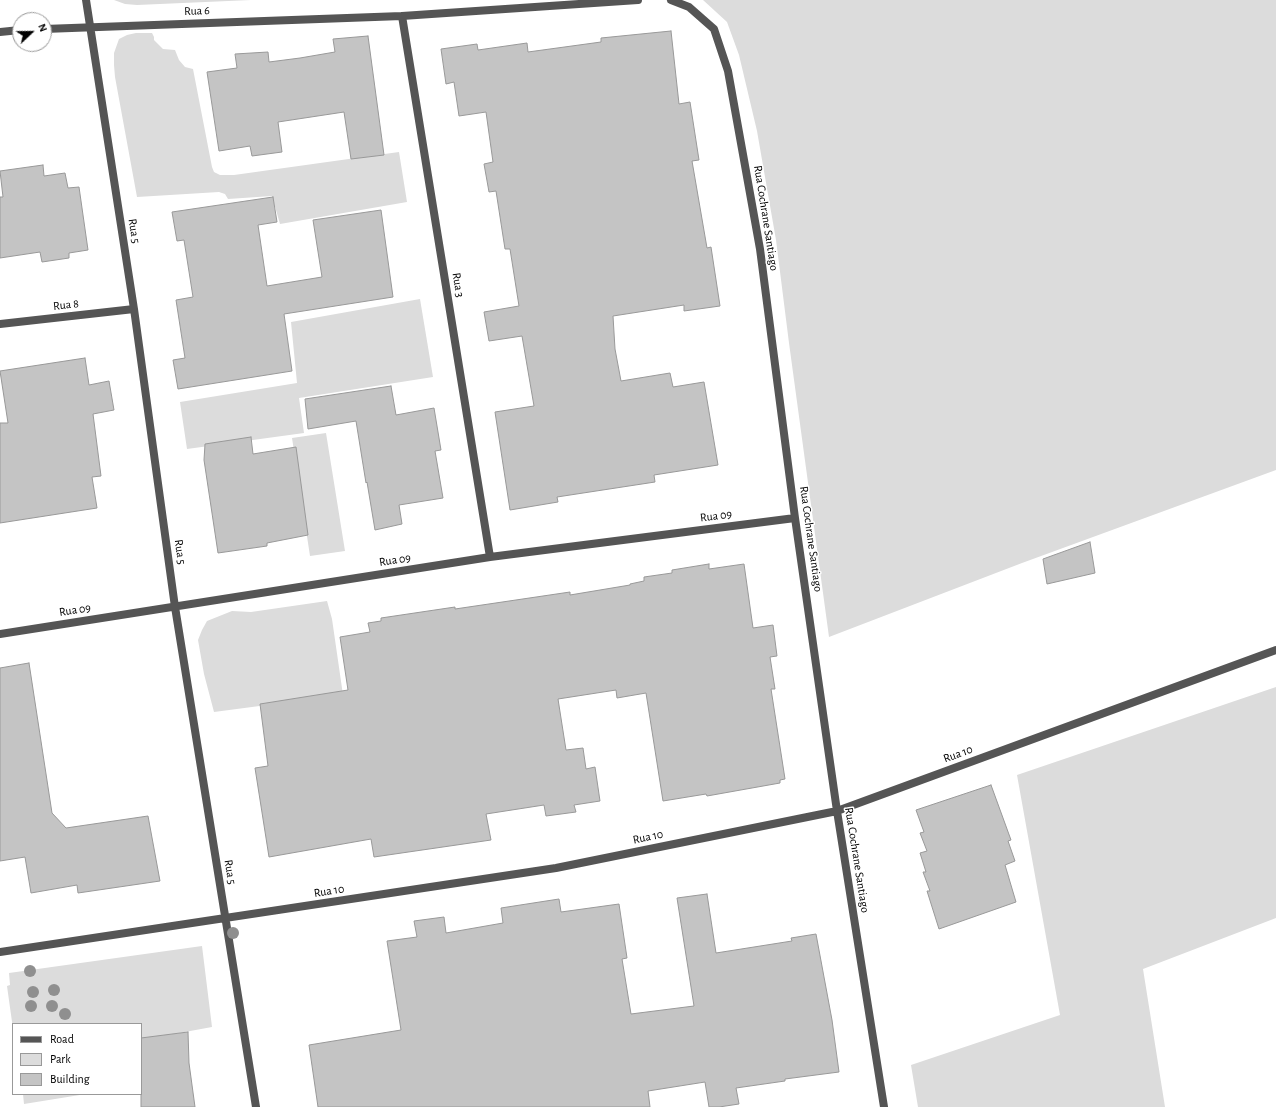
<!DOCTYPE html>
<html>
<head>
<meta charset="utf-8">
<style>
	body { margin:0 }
	#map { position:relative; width:1276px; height:1107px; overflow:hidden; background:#fff; font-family:"Alegreya Sans",sans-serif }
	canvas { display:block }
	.legend { position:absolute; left:12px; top:1023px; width:130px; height:72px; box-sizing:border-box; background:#fff; border:1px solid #999; margin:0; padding:5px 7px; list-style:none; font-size:12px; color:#000 }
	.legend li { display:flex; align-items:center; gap:8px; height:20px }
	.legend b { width:20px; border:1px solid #999 }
	.north { position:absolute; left:12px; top:12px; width:40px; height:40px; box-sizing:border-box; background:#fff; border:1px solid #999; border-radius:50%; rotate:68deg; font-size:11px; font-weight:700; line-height:16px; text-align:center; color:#000 }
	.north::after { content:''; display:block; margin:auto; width:14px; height:18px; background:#000; clip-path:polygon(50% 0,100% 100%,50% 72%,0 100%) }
</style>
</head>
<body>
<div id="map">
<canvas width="1276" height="1107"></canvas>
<ul class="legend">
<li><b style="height:5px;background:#555"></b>Road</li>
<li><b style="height:11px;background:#dcdcdc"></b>Park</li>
<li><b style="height:11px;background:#c4c4c4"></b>Building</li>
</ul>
<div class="north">N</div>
</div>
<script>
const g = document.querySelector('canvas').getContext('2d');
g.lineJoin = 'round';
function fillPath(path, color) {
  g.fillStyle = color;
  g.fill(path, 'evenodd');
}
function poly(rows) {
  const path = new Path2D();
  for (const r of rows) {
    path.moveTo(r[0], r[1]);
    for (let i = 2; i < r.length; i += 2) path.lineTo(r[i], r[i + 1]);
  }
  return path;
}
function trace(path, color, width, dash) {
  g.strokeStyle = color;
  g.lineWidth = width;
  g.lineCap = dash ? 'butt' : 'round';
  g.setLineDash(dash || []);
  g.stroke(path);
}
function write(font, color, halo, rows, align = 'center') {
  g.font = font + ' "Alegreya Sans",sans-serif';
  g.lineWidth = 3;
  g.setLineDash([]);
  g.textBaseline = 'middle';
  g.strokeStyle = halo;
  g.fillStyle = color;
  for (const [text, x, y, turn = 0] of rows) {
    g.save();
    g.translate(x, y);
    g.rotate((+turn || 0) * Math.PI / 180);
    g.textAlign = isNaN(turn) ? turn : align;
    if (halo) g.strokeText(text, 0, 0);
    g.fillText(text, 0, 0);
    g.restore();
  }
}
fillPath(poly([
	[114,0,251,0,137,5,125,4],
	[703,0,1276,0,1276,470,1022,563,829,637,789,343,776,240,757,131,739,55,727,22],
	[136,33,152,33,154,37,154,40,163,49,175,50,179,60,185,67,193,69,212,167,214,172,220,175,234,175,399,152,407,202,280,224,272,196,228,199,225,194,219,192,137,197,115,77,114,65,114,53,119,39,127,35],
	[420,299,433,377,299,398,304,433,187,449,180,402,297,383,291,322],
	[326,433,345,551,310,556,292,438],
	[327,601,332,619,343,695,214,712,204,674,198,640,202,630,207,621,232,611,251,612],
	[1276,687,1276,918,1143,969,1165,1107,918,1107,911,1065,1060,1015,1017,775],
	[202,946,212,1027,141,1040,141,1024,13,1024,13,1029,7,986,10,985,9,973],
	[23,1094,86,1094,24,1104]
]), '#dcdcdc');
const building = poly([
	[671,31,679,104,690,102,699,160,692,161,707,248,711,247,720,306,684,311,684,305,613,316,615,349,621,381,670,373,673,387,704,382,718,465,654,475,655,482,557,497,558,502,510,510,495,412,534,406,522,336,489,341,484,312,519,306,510,249,505,249,496,191,489,192,484,164,493,162,486,112,459,116,454,82,446,84,441,49,477,44,478,50,527,43,528,52,601,42,601,38,671,31],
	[368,36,384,155,351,159,344,112,278,122,282,152,252,156,250,146,219,151,207,72,237,68,235,54,268,52,269,62,300,58,335,52,333,39,368,36],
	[43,165,44,176,65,173,68,188,79,187,88,250,69,253,69,258,42,262,40,252,0,258,0,197,3,197,0,171,43,165],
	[273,197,277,222,258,225,267,286,322,277,313,220,381,210,393,297,284,314,292,371,178,389,173,360,185,358,176,300,193,297,184,240,177,241,172,212,273,197],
	[85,358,89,385,109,381,114,410,93,414,101,476,92,477,97,508,0,523,0,423,8,423,0,371,85,358],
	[391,386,396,415,434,408,441,450,435,451,443,498,399,505,402,524,375,530,367,482,366,483,356,421,308,429,305,399,391,386],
	[251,437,253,454,296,447,308,535,267,543,267,546,218,553,204,460,205,444,251,437],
	[1090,542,1095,573,1047,584,1043,559,1090,542],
	[709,564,709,569,744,564,753,628,773,625,777,656,770,657,775,689,771,689,785,779,780,780,780,783,707,796,706,794,663,801,646,693,617,698,616,690,558,699,566,750,583,748,586,769,595,767,600,801,574,805,576,812,546,816,544,805,486,814,491,840,374,857,371,839,269,857,255,768,268,766,260,704,348,690,340,637,370,632,368,623,381,621,381,618,455,607,455,609,570,592,570,595,630,585,630,584,644,581,644,577,672,573,672,570,709,564],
	[29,663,52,813,66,828,148,816,160,881,78,893,77,885,31,893,25,857,0,861,0,668,29,663],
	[991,785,1011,840,1008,841,1015,861,1005,865,1016,902,939,929,927,891,930,891,923,872,926,872,920,853,927,851,920,833,924,832,916,810,991,785],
	[707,894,716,953,792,941,791,938,816,934,832,1020,839,1072,785,1079,785,1081,736,1088,739,1104,719,1107,709,1107,705,1082,648,1091,650,1107,318,1107,309,1045,401,1030,387,941,417,937,414,921,444,917,446,933,503,923,501,908,559,899,561,912,619,904,627,958,622,959,631,1014,694,1006,677,898,707,894],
	[188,1032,189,1063,195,1107,141,1107,141,1038,188,1032]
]);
fillPath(building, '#c4c4c4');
trace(building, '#999', 1);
trace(poly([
	[86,0,134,309,175,607,256,1107],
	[671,0,689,7,714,29,728,71,760,249,795,518,837,811,884,1107],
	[402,16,490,557],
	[44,29,402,16,638,0],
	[0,32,20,30],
	[0,324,134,309],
	[0,634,490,557,795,518],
	[0,952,556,868,837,811,1276,650]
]), '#555', 8);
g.fillStyle = '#8f8f8f';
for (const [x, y] of [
	[233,933],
	[30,971],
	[54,990],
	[33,992],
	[31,1006],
	[52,1006],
	[65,1014]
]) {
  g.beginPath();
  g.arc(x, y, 6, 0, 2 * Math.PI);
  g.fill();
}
write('12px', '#000', '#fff', [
	["Rua 6",197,11,-2],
	["Rua Cochrane Santiago",766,218,81],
	["Rua 5",134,231,81],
	["Rua 3",458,285,81],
	["Rua 8",66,305,-6],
	["Rua 09",716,516,-7],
	["Rua Cochrane Santiago",811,539,82],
	["Rua 5",180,552,82],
	["Rua 09",395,560,-9],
	["Rua 09",75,610,-9],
	["Rua 10",958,754,-20],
	["Rua 10",648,837,-12],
	["Rua Cochrane Santiago",857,860,81],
	["Rua 5",230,872,81],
	["Rua 10",329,891,-9]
]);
</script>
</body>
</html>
